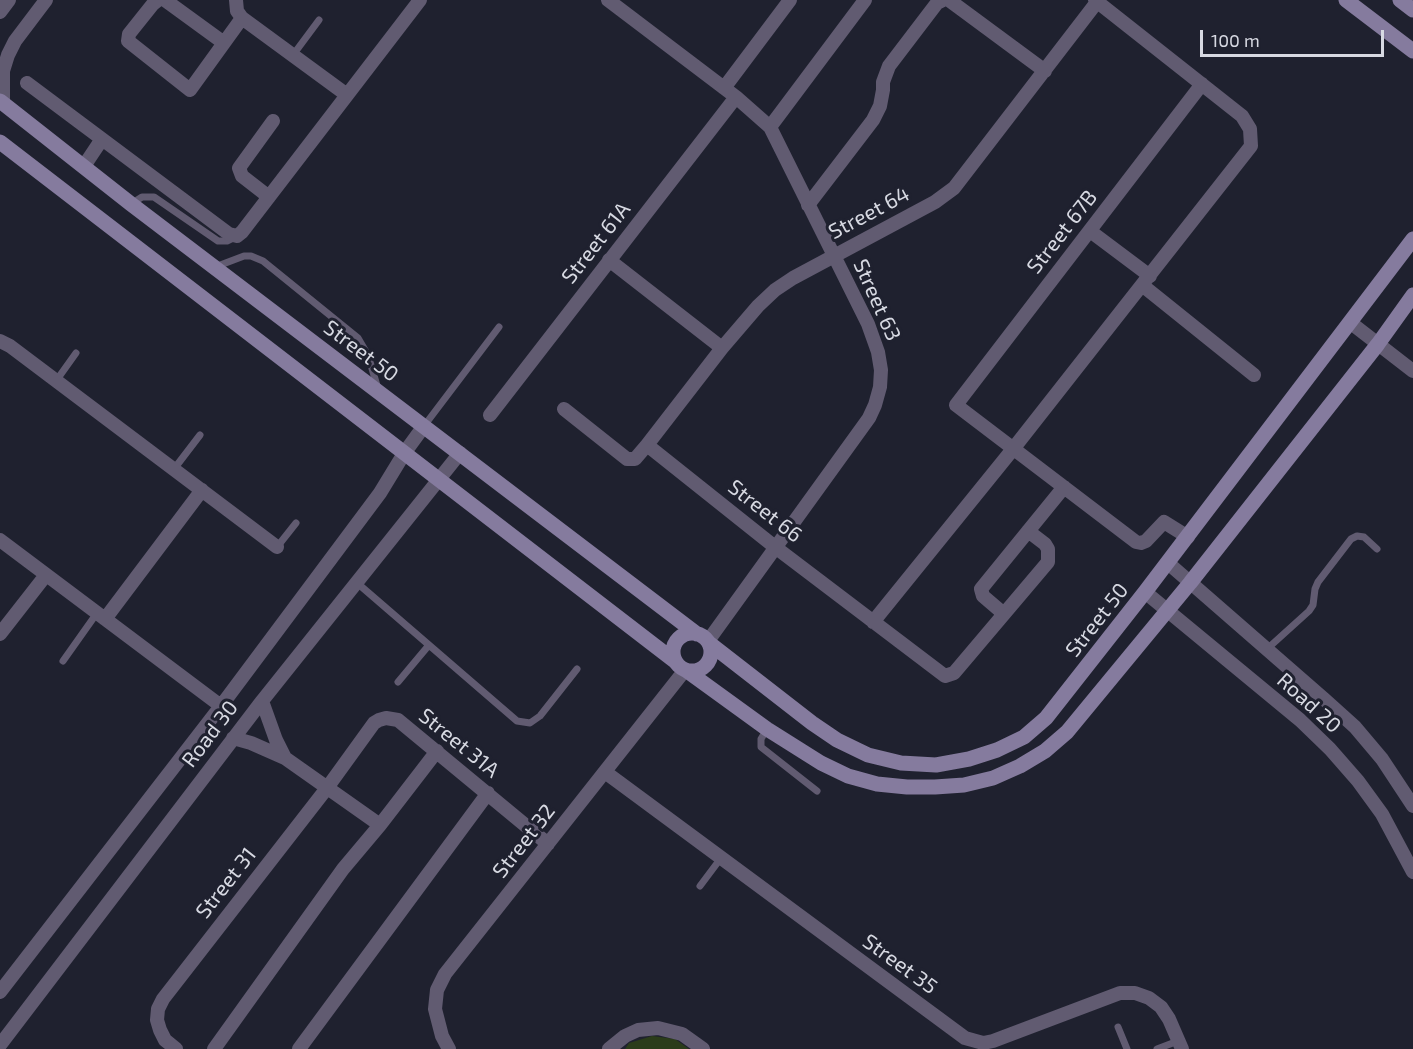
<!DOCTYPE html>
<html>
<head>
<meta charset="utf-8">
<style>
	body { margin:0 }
	#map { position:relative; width:1413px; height:1049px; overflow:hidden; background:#1f212f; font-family:"Exo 2",sans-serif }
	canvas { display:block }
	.scale { position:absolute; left:1200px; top:30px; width:184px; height:27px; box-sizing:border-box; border:3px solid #d7d9e2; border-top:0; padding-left:8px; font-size:18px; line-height:21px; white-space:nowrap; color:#d7d9e2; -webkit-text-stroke:4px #1f212f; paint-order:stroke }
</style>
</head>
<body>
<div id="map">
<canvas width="1413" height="1049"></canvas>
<div class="scale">100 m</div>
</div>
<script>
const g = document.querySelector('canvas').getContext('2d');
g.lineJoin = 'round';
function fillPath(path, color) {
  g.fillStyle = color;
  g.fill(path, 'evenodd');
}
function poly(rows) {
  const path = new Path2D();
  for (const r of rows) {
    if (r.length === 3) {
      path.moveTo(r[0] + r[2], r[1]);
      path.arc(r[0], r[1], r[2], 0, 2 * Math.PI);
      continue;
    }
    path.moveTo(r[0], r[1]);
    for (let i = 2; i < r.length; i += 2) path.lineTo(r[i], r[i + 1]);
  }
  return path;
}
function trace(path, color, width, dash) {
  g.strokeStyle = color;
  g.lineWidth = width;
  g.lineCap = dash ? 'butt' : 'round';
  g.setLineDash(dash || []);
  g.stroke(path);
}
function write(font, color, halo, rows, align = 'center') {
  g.font = font + ' "Exo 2",sans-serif';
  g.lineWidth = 6;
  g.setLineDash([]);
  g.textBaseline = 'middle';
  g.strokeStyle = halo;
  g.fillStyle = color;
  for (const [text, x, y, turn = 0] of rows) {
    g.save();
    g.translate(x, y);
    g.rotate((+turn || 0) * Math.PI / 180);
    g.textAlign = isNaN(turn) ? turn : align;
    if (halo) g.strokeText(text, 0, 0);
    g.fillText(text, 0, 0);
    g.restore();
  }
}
fillPath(poly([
	[652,1036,675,1039,689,1049,625,1049,629,1043]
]), '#2b3c1a');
trace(poly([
	[293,55,319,20],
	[131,204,142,197,154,197,218,241,227,241,235,237],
	[215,267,244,256,251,256,263,261,358,338,368,355,378,389],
	[56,381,76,353],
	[424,426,499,327],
	[174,469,200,435],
	[277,547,296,523],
	[356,582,517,721,530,723,540,716,577,669],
	[1267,649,1309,611,1313,605,1315,589,1318,582,1351,539,1357,536,1364,537,1377,549],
	[63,661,97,613],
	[398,682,429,645],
	[767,729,761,739,761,747,817,791],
	[700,886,721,858],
	[1118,1027,1127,1049],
	[1157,1049,1178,1041]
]), '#615b71', 7);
trace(poly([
	[158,0,153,4,129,34,128,41,190,90,242,18],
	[165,0,224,43],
	[236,0,237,11,242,18,347,95],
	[608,0,736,97,770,127,868,324,878,352,881,370,880,387,875,405,869,418,708,641],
	[949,0,1045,71],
	[0,12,9,0],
	[27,83,229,234,237,236,242,232,420,0],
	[724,88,790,0],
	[3,103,3,71,8,55,15,41,46,0],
	[770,127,865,0],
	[84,166,102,139],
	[269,197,242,176,239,168,273,121],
	[808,205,873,120,880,106,883,90,883,82,889,66,937,3,943,0],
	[1090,231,1150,276],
	[609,260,722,348],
	[1142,285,1254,375],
	[1351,323,1413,371],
	[0,341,10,346,277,547],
	[564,409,627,459,635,459,647,445,775,547,945,676,954,673,1048,562,1048,549,1045,544,1028,531],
	[490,415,736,97],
	[647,445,722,348,758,306,775,290,793,278,935,202,954,188,1097,2],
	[1188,537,1164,522,1146,541,1141,543,1136,542,956,405,1202,84],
	[0,540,221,706],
	[1168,563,1324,699,1355,727,1382,759,1413,806],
	[1145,592,1300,720,1330,749,1358,781,1382,814,1413,872],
	[1004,614,983,596,981,589,1064,487],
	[105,619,202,490],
	[873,622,1013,449,1251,146,1250,129,1242,116,1095,0],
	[0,634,46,575],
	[262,701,276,740,285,758],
	[233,738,251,743,285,758,380,825],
	[605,772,965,1038,983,1043,993,1041,1120,993,1135,993,1149,998,1161,1007,1169,1019,1182,1049],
	[0,992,221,706,380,493,405,452,424,426],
	[0,1045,262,701,460,453],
	[176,1049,165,1040,160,1030,157,1020,158,1009,163,999,327,788,374,723,379,720,386,718,398,720,548,844],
	[214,1049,343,869,380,825,437,751],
	[299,1049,488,793],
	[449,1049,442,1036,435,1009,437,990,445,974,685,670],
	[609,1049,625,1036,638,1030,658,1028,682,1034,703,1049]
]), '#615b71', 14);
trace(poly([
	[1346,0,1413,51],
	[1400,0,1413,10],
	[0,101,131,204,697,634],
	[0,142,676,662],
	[692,652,19],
	[709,643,812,723,837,740,868,755,901,763,936,765,969,759,997,750,1024,737,1046,718,1145,592,1413,239],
	[687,671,767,729,821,763,848,776,877,784,907,787,935,787,964,785,993,778,1020,766,1045,751,1067,732,1190,583,1378,344,1413,295]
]), '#857b9e', 15);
write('21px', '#d7d9e2', '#1f212f', [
	["Street 64",869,213,-28],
	["Street 67B",1062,232,-52],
	["Street 61A",596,243,-52],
	["Street 63",877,300,66],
	["Street 50",361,351,37],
	["Street 66",765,511,38],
	["Street 50",1097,620,-52],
	["Road 20",1309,703,42],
	["Road 30",210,734,-53],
	["Street 31A",459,743,39],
	["Street 32",524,841,-52],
	["Street 31",226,883,-52],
	["Street 35",900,964,36]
]);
</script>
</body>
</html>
